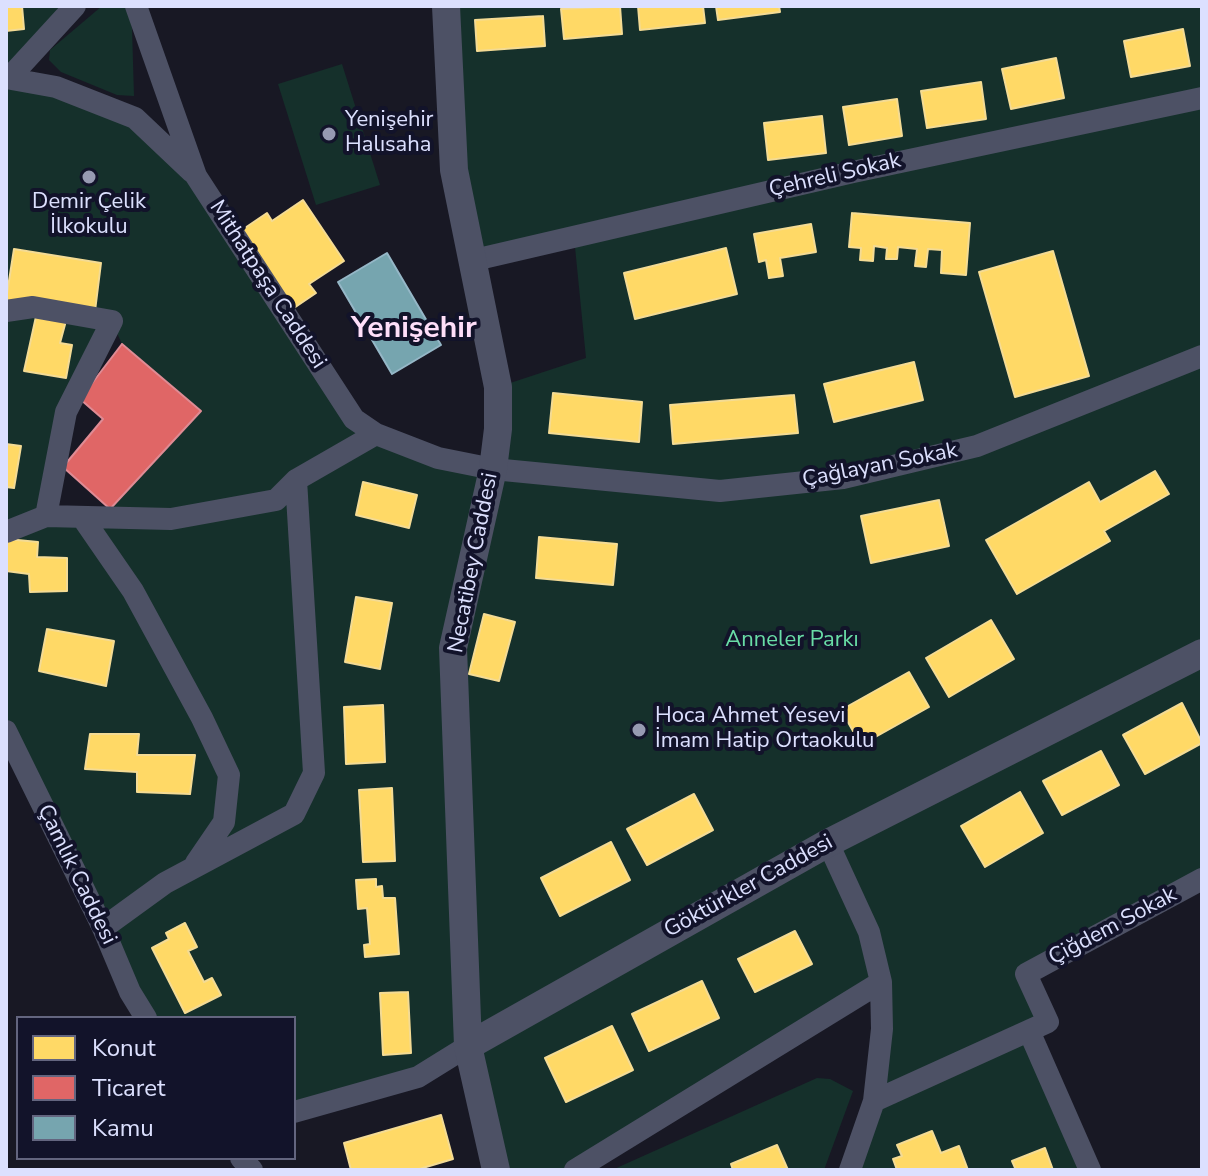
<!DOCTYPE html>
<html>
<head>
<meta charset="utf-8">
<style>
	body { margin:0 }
	#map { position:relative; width:1208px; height:1176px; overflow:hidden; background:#181824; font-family:"Nunito Sans",sans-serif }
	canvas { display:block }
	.frame { position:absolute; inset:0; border:8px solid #dce0fe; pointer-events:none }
	.legend { position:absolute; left:16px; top:1016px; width:280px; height:144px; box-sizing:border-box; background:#12132a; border:2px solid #63657f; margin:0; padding:10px 14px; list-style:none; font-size:24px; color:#dce0fe }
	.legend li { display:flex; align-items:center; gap:16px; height:40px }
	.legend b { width:40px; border:2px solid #63657f }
</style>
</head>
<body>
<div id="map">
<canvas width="1208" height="1176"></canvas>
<div class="frame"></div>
<ul class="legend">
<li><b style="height:22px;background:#ffd966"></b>Konut</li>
<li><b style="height:22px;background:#e06666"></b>Ticaret</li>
<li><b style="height:22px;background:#76a5af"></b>Kamu</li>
</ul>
</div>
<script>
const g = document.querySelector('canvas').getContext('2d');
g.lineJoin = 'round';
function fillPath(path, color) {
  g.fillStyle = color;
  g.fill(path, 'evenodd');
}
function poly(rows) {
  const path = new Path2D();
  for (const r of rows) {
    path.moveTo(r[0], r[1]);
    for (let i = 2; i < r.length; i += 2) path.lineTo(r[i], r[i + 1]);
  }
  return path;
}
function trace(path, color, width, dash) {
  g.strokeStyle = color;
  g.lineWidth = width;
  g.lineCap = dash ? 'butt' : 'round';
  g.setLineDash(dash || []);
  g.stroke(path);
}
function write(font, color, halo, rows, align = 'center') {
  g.font = font + ' "Nunito Sans",sans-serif';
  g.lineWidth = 8;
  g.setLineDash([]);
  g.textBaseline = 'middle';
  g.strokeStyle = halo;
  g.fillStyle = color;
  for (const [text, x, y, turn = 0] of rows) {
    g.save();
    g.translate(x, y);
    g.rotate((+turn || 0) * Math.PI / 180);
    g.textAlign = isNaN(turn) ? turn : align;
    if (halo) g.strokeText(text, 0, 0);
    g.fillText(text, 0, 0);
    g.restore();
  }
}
fillPath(poly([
	[6,6,75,6,11,76,135,118,196,176,354,419,493,469,498,387,586,358,574,237,470,261,446,6,1202,6,1202,879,1026,974,1048,1022,1029,1031,1090,1170,850,1170,874,1101,881,983,575,1170,496,1170,468,1047,294,1112,294,1018,146,1018,6,731],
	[112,322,122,344,200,411,110,509,46,515,66,412],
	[102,6,127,6,132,28,134,96,117,95,61,72,49,60,50,50],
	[342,64,380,185,316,205,278,84],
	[817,1078,830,1079,853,1091,824,1170,612,1170]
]), '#15302b');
const homes = poly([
	[6,6,22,6,24,29,6,31,6,6],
	[620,6,622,34,564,39,561,9,620,6],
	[638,6,703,6,705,23,640,30,638,6],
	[716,6,779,6,780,12,718,20,716,6],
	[543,16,545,46,477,51,475,20,543,16],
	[1183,29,1190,66,1131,77,1124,41,1183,29],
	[1056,58,1064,98,1011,109,1002,69,1056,58],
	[981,82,986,119,927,128,921,91,981,82],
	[897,99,902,136,849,145,843,107,897,99],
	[822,116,826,153,768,160,764,123,822,116],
	[303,200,344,261,309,284,316,293,288,312,236,234,267,213,272,221,303,200],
	[852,213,970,223,966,275,941,273,942,250,928,249,926,267,915,266,917,249,898,247,897,259,886,259,887,248,874,246,873,261,860,260,861,248,849,247,852,213],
	[811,224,816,252,780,258,783,276,769,278,766,260,759,262,754,234,811,224],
	[726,248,737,294,635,319,624,273,726,248],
	[14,249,101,263,95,311,6,300,14,249],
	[1053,251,1089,376,1015,397,979,272,1053,251],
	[37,312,67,317,60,343,72,345,66,378,24,371,37,312],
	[914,362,923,400,834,422,824,384,914,362],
	[553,393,642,402,639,442,549,433,553,393],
	[794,395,798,433,673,444,670,405,794,395],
	[6,444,21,446,14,488,6,487,6,444],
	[1155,471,1169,494,1104,531,1110,541,1017,594,986,540,1089,482,1100,502,1155,471],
	[363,482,417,495,409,528,356,515,363,482],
	[939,500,949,546,871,563,861,516,939,500],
	[539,537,617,544,613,585,536,578,539,537],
	[7,539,38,542,37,557,67,558,67,591,30,592,29,574,6,571,7,539],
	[356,597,392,603,380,669,345,662,356,597],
	[484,614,515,622,499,681,469,674,484,614],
	[991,620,1014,659,949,697,926,658,991,620],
	[47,629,114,641,106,686,39,671,47,629],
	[909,672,929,707,861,745,841,710,909,672],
	[1182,703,1202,743,1145,774,1123,735,1182,703],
	[383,705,385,762,346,764,344,707,383,705],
	[90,734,139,734,137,755,195,755,190,794,137,792,137,772,85,769,90,734],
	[1101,751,1119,785,1062,815,1043,781,1101,751],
	[392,788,395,861,363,862,359,790,392,788],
	[1020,792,1043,833,985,867,961,826,1020,792],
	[694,794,713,830,647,865,627,829,694,794],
	[611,842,630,880,560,916,541,878,611,842],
	[376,879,376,887,382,886,383,898,395,898,399,954,365,957,364,945,370,944,367,908,358,909,356,880,376,879],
	[185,923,197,947,188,951,204,982,212,978,221,995,185,1013,152,948,169,939,166,933,185,923],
	[795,931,812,964,755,992,738,959,795,931],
	[702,981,719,1018,649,1051,632,1014,702,981],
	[408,992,411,1053,383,1055,380,993,408,992],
	[612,1026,633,1070,566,1102,545,1058,612,1026],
	[441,1115,453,1159,416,1170,351,1170,344,1143,441,1115],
	[932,1131,941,1153,959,1146,968,1170,897,1170,893,1159,902,1156,897,1145,932,1131],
	[777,1145,788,1170,733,1170,731,1164,777,1145],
	[1045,1148,1053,1170,1016,1170,1012,1161,1045,1148]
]);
fillPath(homes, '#ffd966');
trace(homes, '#f4db94', 2);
const shops = poly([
	[122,344,201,411,110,509,63,467,103,419,80,399,122,344]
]);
fillPath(shops, '#e06666');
trace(shops, '#df8b94', 2);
const public = poly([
	[387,253,441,345,392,374,338,282,387,253]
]);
fillPath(public, '#76a5af');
trace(public, '#95b7c7', 2);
trace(poly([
	[136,6,196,176,354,419,376,434,438,458,493,469,720,491,843,478,977,446,1202,356],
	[10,77,75,6],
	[6,78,56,87,135,118,192,172],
	[470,261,853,172,1202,98],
	[6,311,33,307,112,321,66,412,46,516],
	[82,517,133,591,202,718,229,775,224,822,196,863],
	[6,532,46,516,171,519,276,500,296,480,376,434],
	[6,731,103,928,130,992,146,1018],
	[828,843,869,932,881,982,882,1029,874,1101,850,1170],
	[103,928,165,883,294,814,314,773,296,480],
	[1029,1031,1090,1170],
	[874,1101,1048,1022,1026,974,1202,879],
	[294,1112,418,1077,468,1046],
	[241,1158,252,1170],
	[575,1170,881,982]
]), '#4d5165', 22);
trace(poly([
	[446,6,454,170,498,387,498,429,493,469,453,648,468,1046,496,1170],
	[468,1046,828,843,1202,653]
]), '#4d5165', 28);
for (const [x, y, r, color] of [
	[329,134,8,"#979ab2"],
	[89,177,8,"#979ab2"],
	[639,730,8,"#979ab2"]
]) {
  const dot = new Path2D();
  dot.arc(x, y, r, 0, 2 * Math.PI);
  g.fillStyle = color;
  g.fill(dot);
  trace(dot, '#12132a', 3);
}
write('22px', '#dce0fe', '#12132a', [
	["Yenişehir",345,121],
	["Halısaha",345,146],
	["Demir Çelik",89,203,"center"],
	["İlkokulu",89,228,"center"],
	["Hoca Ahmet Yesevi",655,717],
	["İmam Hatip Ortaokulu",655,742]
], 'left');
write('22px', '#dce0fe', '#12132a', [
	["Çehreli Sokak",835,176,-13],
	["Mithatpaşa Caddesi",267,285,57],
	["Çağlayan Sokak",880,466,-11],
	["Necatibey Caddesi",474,563,-79],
	["Çamlık Caddesi",76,875,64],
	["Göktürkler Caddesi",749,887,-29],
	["Çiğdem Sokak",1113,927,-28]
]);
write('22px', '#69dda6', '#12132a', [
	["Anneler Parkı",792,641]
]);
write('bold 30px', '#fedef9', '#12132a', [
	["Yenişehir",414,330]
]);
</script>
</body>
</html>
